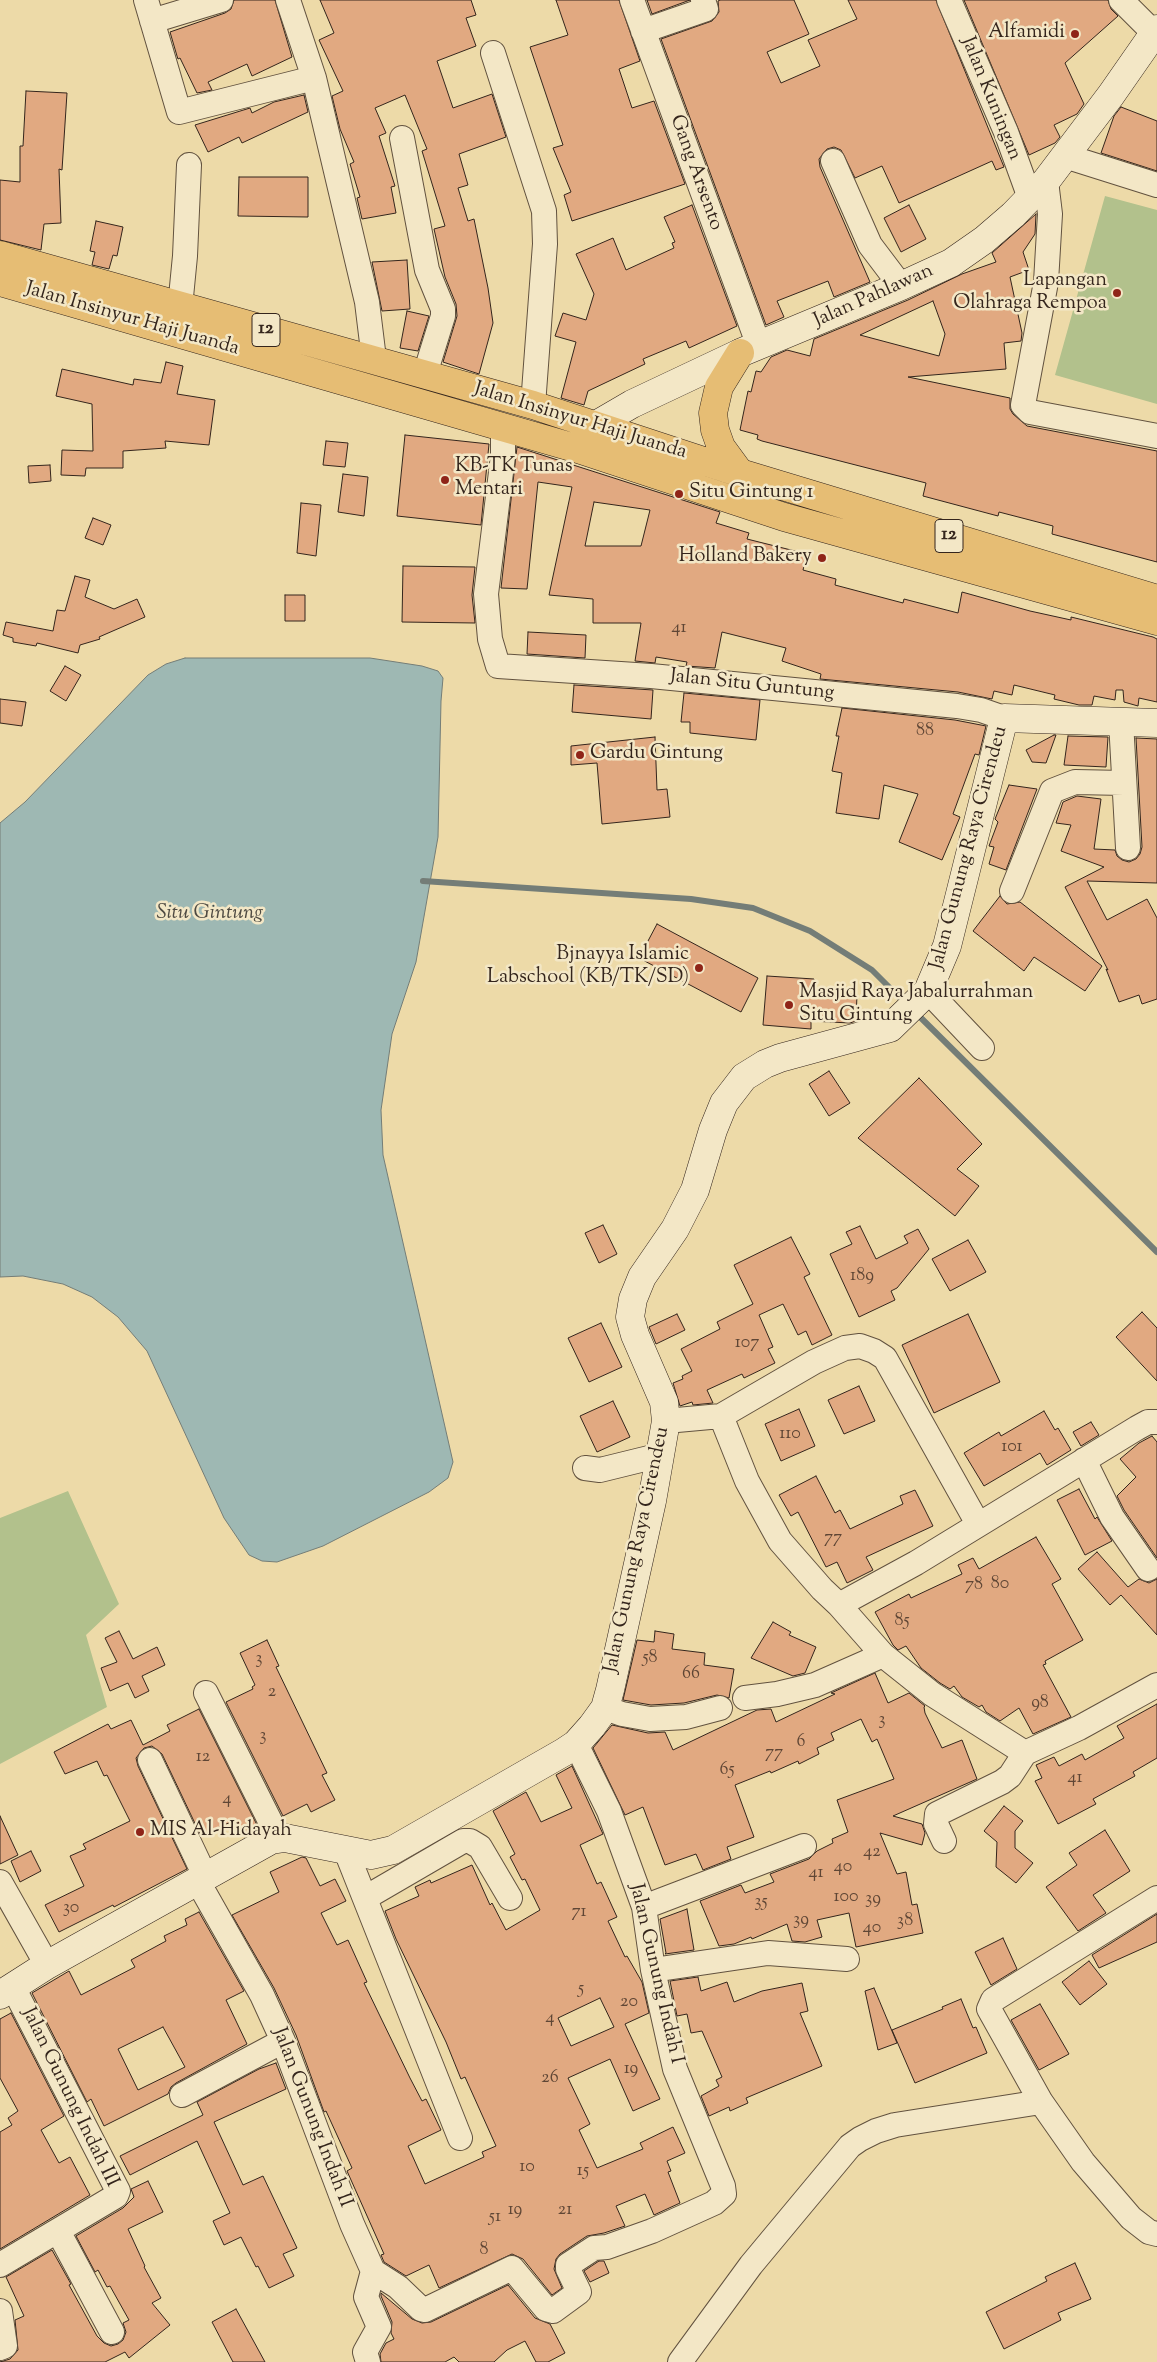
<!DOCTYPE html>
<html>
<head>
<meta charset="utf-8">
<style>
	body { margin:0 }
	canvas { display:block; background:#eddaa8 }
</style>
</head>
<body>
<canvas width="1157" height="2362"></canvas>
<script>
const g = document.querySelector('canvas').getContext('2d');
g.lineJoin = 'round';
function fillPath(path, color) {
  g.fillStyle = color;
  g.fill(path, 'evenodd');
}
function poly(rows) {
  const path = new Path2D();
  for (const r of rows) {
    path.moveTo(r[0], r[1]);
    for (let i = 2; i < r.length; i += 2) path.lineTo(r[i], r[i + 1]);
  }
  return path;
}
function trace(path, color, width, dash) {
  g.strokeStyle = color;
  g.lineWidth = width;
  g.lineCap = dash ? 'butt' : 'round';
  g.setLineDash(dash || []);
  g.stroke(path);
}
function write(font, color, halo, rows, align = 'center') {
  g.font = font + ' "Sorts Mill Goudy",serif';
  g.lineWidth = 5;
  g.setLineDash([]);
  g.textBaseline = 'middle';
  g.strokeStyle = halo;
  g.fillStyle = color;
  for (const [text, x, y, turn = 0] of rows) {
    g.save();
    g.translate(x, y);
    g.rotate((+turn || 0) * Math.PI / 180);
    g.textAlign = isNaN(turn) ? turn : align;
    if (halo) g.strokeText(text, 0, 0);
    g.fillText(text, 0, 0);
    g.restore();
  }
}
fillPath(poly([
	[1105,196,1157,210,1157,404,1055,375],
	[68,1491,119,1604,86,1635,107,1707,0,1764,0,1518]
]), '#b2c18c');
const water = poly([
	[185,658,370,658,422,666,438,671,443,678,441,701,438,837,416,962,392,1034,381,1110,383,1155,453,1462,448,1478,429,1492,323,1546,277,1562,262,1561,249,1555,224,1518,147,1351,118,1317,92,1297,63,1284,23,1276,0,1277,0,823,25,802,148,675,166,664,185,658]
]);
fillPath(water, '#9eb8b3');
trace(water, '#747d77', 1);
trace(poly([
	[423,881,691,899,753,908,810,931,872,970,907,1005],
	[916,1013,1157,1252]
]), '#747d77', 6);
const building = poly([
	[234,0,275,0,292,57,252,76,247,64,208,82,212,90,197,93,180,58,178,59,177,56,170,32,225,13,231,9,234,0],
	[320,0,471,0,476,15,466,18,476,46,437,61,453,108,492,94,506,137,459,154,468,185,458,188,468,221,474,219,488,288,493,323,479,374,443,362,457,316,456,304,445,277,434,229,445,226,422,151,427,149,405,95,375,108,386,133,379,136,395,186,391,187,396,213,362,219,357,198,360,197,350,164,354,162,340,129,332,96,343,91,319,40,334,33,320,0],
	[556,0,619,0,640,61,619,69,632,108,654,101,685,184,572,221,564,195,571,192,553,148,563,145,530,47,568,35,556,0],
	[647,0,690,0,652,14,647,0],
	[720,0,794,0,809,34,767,52,781,83,820,66,808,40,857,19,848,0,936,0,1004,167,996,170,992,161,899,203,882,166,855,178,841,150,834,147,827,149,819,159,820,167,870,282,834,297,828,281,777,301,784,317,766,325,661,39,712,21,719,12,718,1,720,0],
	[964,0,1108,0,1111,9,1118,16,1065,63,1084,104,1077,114,1054,125,1060,137,1055,143,1029,155,964,0],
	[26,91,67,93,62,170,59,169,61,223,44,224,41,250,0,240,0,180,20,182,20,146,23,146,26,91],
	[304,95,308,112,242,143,239,137,208,152,195,125,250,108,252,113,274,102,304,95],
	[1121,107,1157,121,1157,171,1101,153,1114,116,1121,107],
	[239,177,308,177,308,217,238,216,239,177],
	[692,205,737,326,689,348,686,341,643,359,645,364,588,391,584,405,561,398,576,342,555,336,563,313,586,320,594,294,576,254,613,238,626,270,674,248,672,243,675,242,664,217,692,205],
	[909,205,926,239,901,252,884,218,909,205],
	[1036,214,1035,234,1023,252,1029,270,1010,277,1022,333,1021,341,1004,343,1006,369,908,377,1010,398,1010,409,1013,414,1027,426,1157,451,1157,562,1052,534,1053,526,999,512,998,516,923,496,926,483,762,441,757,439,758,435,740,430,748,391,751,392,756,371,761,372,771,357,787,350,810,356,814,339,908,300,962,274,996,262,992,253,1036,214],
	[933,301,945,334,939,356,860,335,933,301],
	[96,221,123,227,117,256,113,255,109,269,92,265,95,252,90,251,96,221],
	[407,260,410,309,382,311,372,262,407,260],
	[407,311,429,316,418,351,400,348,407,311],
	[166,362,183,366,177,394,215,400,209,445,165,441,166,448,123,451,123,468,86,468,85,476,61,475,62,450,93,451,92,404,56,396,62,369,133,385,134,379,161,383,166,362],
	[405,435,489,444,481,525,397,516,405,435],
	[326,441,348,443,345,467,323,465,326,441],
	[517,447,720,512,716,523,749,533,747,539,807,554,803,570,836,579,835,585,903,603,904,599,958,613,962,592,1030,611,1071,620,1071,617,1153,637,1157,639,1157,702,1139,698,1138,706,1124,702,1123,690,1116,690,1115,700,1094,696,1092,705,1079,705,1054,699,1055,695,1014,685,1012,695,994,691,992,699,958,692,820,679,821,674,782,661,786,648,722,632,715,668,686,666,687,662,656,657,655,663,635,661,641,623,593,623,593,599,549,595,572,487,538,482,527,589,501,588,517,447],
	[594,502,650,510,641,546,585,546,594,502],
	[50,465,51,481,29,483,28,466,50,465],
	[343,474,368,477,364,516,338,512,343,474],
	[301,503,321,505,316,556,297,553,301,503],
	[93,518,111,525,103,545,85,538,93,518],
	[403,566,475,567,472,595,475,623,402,622,403,566],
	[75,576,90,580,85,597,114,609,137,599,145,617,99,637,100,639,80,645,78,653,37,643,36,646,13,642,13,638,3,635,6,622,53,631,57,610,65,611,75,576],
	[285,595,305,595,305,621,285,621,285,595],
	[528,632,586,635,585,658,527,654,528,632],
	[65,666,81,675,66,701,50,691,65,666],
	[574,685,653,690,651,719,572,712,574,685],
	[684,693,760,700,756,740,690,733,690,722,681,722,684,693],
	[0,699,26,702,22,726,0,723,0,699],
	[842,708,955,720,986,726,979,755,975,754,953,814,960,817,942,860,899,842,918,794,884,785,879,819,836,813,842,773,832,771,839,736,836,736,842,708],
	[1054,735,1056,735,1046,763,1032,762,1026,750,1054,735],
	[1068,736,1108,737,1106,767,1064,765,1068,736],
	[655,737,657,790,667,789,670,817,602,824,597,763,571,765,571,746,655,737],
	[1136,738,1157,739,1157,883,1087,881,1107,920,1147,899,1157,918,1157,999,1142,1004,1139,995,1119,1002,1106,969,1108,970,1065,887,1104,867,1061,851,1071,825,1056,823,1063,802,1077,796,1101,799,1094,849,1115,850,1117,856,1122,860,1129,862,1136,859,1140,854,1142,847,1136,738],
	[1009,785,1037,789,1006,870,989,864,994,847,989,846,998,822,995,819,1009,785],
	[1000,896,1007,904,1020,902,1102,966,1085,991,1034,957,1024,971,973,931,1000,896],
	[657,924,758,978,741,1012,639,958,657,924],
	[767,976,814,979,813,991,857,994,856,1021,850,1023,811,1021,811,1029,763,1025,767,976],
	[829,1071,850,1103,829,1116,809,1084,829,1071],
	[919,1078,982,1144,957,1169,979,1186,955,1216,858,1138,919,1078],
	[603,1225,617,1254,599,1263,585,1233,603,1225],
	[860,1226,876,1259,908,1243,904,1236,918,1229,929,1249,897,1288,891,1291,895,1300,859,1317,830,1254,852,1244,846,1232,860,1226],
	[791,1237,810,1274,804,1277,832,1335,812,1345,806,1331,798,1335,783,1304,759,1315,773,1347,768,1349,775,1363,744,1378,742,1374,707,1390,713,1403,693,1405,692,1402,680,1406,673,1383,683,1379,682,1376,692,1371,681,1349,720,1329,717,1322,753,1304,734,1265,791,1237],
	[968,1240,986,1272,950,1291,932,1259,968,1240],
	[1142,1312,1157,1328,1157,1381,1116,1337,1142,1312],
	[677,1314,685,1330,656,1344,649,1327,677,1314],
	[968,1314,1000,1382,934,1413,902,1345,968,1314],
	[601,1323,622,1367,589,1382,568,1338,601,1323],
	[859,1386,875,1421,844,1434,828,1400,859,1386],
	[613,1401,630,1437,597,1452,580,1416,613,1401],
	[799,1409,815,1446,781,1461,765,1424,799,1409],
	[1044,1411,1055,1430,1058,1428,1071,1450,1047,1465,1040,1453,984,1486,964,1453,999,1432,1001,1436,1044,1411],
	[1091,1422,1099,1435,1081,1446,1073,1432,1091,1422],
	[1152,1436,1157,1442,1157,1558,1124,1510,1117,1496,1136,1477,1120,1459,1139,1443,1152,1436],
	[816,1476,835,1513,840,1510,850,1529,903,1504,900,1496,915,1490,933,1526,866,1557,873,1570,847,1583,837,1562,826,1567,798,1512,791,1516,779,1495,816,1476],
	[1079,1489,1095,1519,1097,1517,1112,1541,1085,1555,1057,1500,1079,1489],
	[1036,1537,1061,1579,1052,1584,1083,1640,1045,1661,1046,1664,1043,1665,1071,1717,1033,1734,1019,1708,1000,1721,986,1712,982,1705,979,1707,962,1697,954,1686,950,1689,940,1683,921,1668,906,1646,898,1650,893,1645,875,1612,909,1594,911,1598,962,1574,958,1565,973,1558,979,1569,1036,1537],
	[1097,1552,1128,1587,1139,1579,1149,1583,1157,1579,1157,1635,1121,1595,1110,1605,1078,1569,1097,1552],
	[773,1622,791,1632,789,1635,816,1647,805,1673,793,1676,751,1658,773,1622],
	[119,1631,133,1659,157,1647,165,1665,142,1676,149,1691,135,1698,128,1683,110,1691,101,1668,117,1662,105,1638,119,1631],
	[655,1631,674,1634,672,1649,705,1653,704,1665,734,1669,729,1698,717,1695,684,1703,651,1705,623,1700,637,1640,654,1642,655,1631],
	[267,1640,279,1666,276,1667,327,1773,322,1775,335,1800,311,1812,307,1804,283,1816,226,1702,253,1689,252,1687,255,1685,240,1653,267,1640],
	[875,1673,888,1703,909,1693,925,1706,924,1707,925,1713,942,1748,962,1740,977,1779,893,1816,922,1824,925,1833,922,1845,880,1833,897,1874,906,1872,912,1905,917,1904,923,1933,856,1947,849,1913,817,1920,822,1937,805,1942,792,1941,787,1924,752,1939,751,1937,734,1944,719,1946,700,1901,741,1885,745,1893,774,1882,770,1874,809,1859,817,1851,833,1843,832,1839,848,1832,837,1800,894,1779,877,1739,872,1742,861,1719,831,1733,834,1740,817,1748,819,1754,799,1764,798,1761,771,1773,770,1771,735,1785,754,1837,727,1847,731,1859,703,1870,696,1854,665,1865,643,1807,625,1815,593,1748,612,1725,648,1733,665,1732,673,1750,757,1710,771,1709,776,1722,835,1694,831,1693,875,1673],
	[1157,1704,1157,1758,1133,1772,1135,1776,1093,1799,1096,1804,1058,1824,1035,1781,1042,1778,1036,1765,1054,1757,1059,1766,1082,1754,1085,1760,1124,1738,1117,1726,1157,1704],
	[199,1709,259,1829,244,1837,235,1820,201,1836,162,1754,152,1746,144,1748,136,1758,138,1766,187,1869,114,1907,113,1905,59,1932,45,1905,84,1886,70,1856,86,1849,83,1844,130,1821,107,1775,104,1776,97,1761,65,1774,54,1752,108,1724,111,1729,131,1720,143,1745,170,1731,167,1725,199,1709],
	[572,1766,603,1834,580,1845,597,1884,601,1882,617,1917,608,1921,625,1957,627,1956,642,1982,649,2013,625,2024,660,2099,633,2111,610,2059,568,2078,590,2124,579,2130,597,2168,643,2149,640,2143,673,2127,685,2153,667,2161,671,2171,668,2172,680,2203,654,2215,645,2194,616,2206,625,2226,604,2233,587,2236,560,2254,556,2259,554,2269,562,2288,552,2295,523,2259,512,2254,439,2288,429,2265,406,2276,384,2262,381,2255,384,2254,347,2171,352,2168,326,2111,324,2112,296,2035,274,1988,232,1915,279,1892,270,1872,302,1857,306,1858,320,1886,335,1879,346,1901,321,1913,337,1945,348,1940,367,1982,364,1983,410,2078,422,2101,426,2099,441,2130,408,2146,425,2184,484,2157,482,2152,496,2146,465,2077,461,2079,446,2042,396,1939,385,1911,419,1896,415,1887,430,1880,431,1883,472,1865,490,1905,492,1903,506,1930,540,1910,525,1879,522,1880,510,1857,515,1854,493,1811,526,1792,541,1822,572,1808,556,1775,572,1766],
	[600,1998,614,2027,571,2046,558,2018,600,1998],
	[1004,1806,1023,1821,1015,1831,1015,1848,1033,1863,1016,1883,996,1867,997,1842,984,1831,1004,1806],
	[0,1816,18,1855,0,1864,0,1816],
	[1105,1830,1130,1871,1093,1895,1106,1913,1078,1931,1046,1887,1077,1865,1069,1853,1105,1830],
	[31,1851,41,1871,20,1882,11,1861,31,1851],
	[687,1909,694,1950,665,1954,666,1953,660,1919,687,1909],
	[199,1912,244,1991,226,2000,247,2044,176,2083,171,2087,168,2094,104,2126,91,2099,87,2102,32,1993,69,1971,81,1995,135,1967,131,1960,166,1941,164,1936,187,1925,185,1919,199,1912],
	[163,2027,185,2067,138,2090,118,2049,163,2027],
	[1157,1914,1157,1942,1099,1968,1092,1955,1157,1914],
	[1003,1938,1017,1969,991,1985,975,1952,1003,1938],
	[1089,1961,1107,1984,1080,2005,1062,1982,1089,1961],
	[698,1977,701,1991,727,1982,734,2002,762,1991,802,1983,808,2011,800,2013,822,2066,746,2098,748,2103,730,2111,729,2107,709,2116,701,2096,719,2086,716,2080,722,2077,702,2031,691,2033,687,2014,677,2016,670,1981,698,1977],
	[874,1988,897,2043,878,2050,865,1991,874,1988],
	[961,1999,973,2028,976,2027,987,2053,915,2083,892,2030,943,2009,942,2007,961,1999],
	[1040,2004,1069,2054,1039,2070,1011,2020,1040,2004],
	[11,2013,64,2116,41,2130,59,2163,70,2157,90,2195,0,2249,0,2132,12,2125,8,2118,18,2111,0,2078,0,2019,11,2013],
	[276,2063,286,2089,214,2122,243,2185,263,2176,297,2248,283,2254,294,2276,269,2288,258,2266,256,2267,241,2237,224,2245,213,2221,230,2213,197,2141,130,2175,120,2156,203,2115,197,2102,259,2069,276,2063],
	[148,2181,163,2212,128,2229,145,2266,144,2267,161,2298,152,2303,170,2325,129,2358,125,2352,105,2362,0,2362,10,2359,18,2350,15,2320,24,2316,6,2277,52,2250,71,2284,69,2285,97,2336,104,2343,111,2346,118,2344,123,2340,126,2332,123,2323,129,2320,110,2286,107,2287,98,2270,95,2272,76,2236,123,2208,134,2197,131,2189,148,2181],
	[599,2261,604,2261,609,2273,590,2282,584,2271,599,2261],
	[1075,2263,1091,2299,1058,2313,1061,2320,1004,2349,986,2312,1047,2281,1045,2277,1075,2263],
	[508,2285,535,2318,550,2324,565,2353,548,2362,536,2362,525,2341,507,2350,494,2362,459,2362,454,2357,445,2362,381,2362,380,2354,386,2343,394,2339,391,2333,392,2322,381,2296,381,2293,412,2319,422,2323,431,2322,508,2285],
	[236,2309,265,2362,233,2362,212,2322,236,2309]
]);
fillPath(building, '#e1a981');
trace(building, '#34251c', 1);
const street = poly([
	[146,0,179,112,314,78,288,0],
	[632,0,759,346],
	[949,0,1006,132,1030,198],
	[1121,0,1154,33],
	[152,21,221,0],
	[643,31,704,10,706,9,703,0],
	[493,53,544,211,545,244,533,405],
	[314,78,367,302,374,359],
	[402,138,427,270,443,309,443,316,425,374],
	[1065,156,1157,185],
	[833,161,870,245,901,286],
	[1046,181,1050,214,1046,282,1023,405,1030,412,1157,436],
	[180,307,185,256,189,165],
	[503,428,503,456,486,594,490,639,498,666,651,676,957,706,981,710,1004,718],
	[1121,721,1128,848],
	[1012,891,1052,791,1075,782,1124,783],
	[928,991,982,1048],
	[721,1416,747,1481,780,1541,822,1589,839,1605,883,1655,932,1694,1025,1753,1079,1728,1157,1685],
	[666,1421,721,1416,814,1362,845,1348,860,1346,874,1351,885,1358,978,1524],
	[1084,1460,1112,1517,1148,1569],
	[585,1468,600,1470,661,1455],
	[839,1605,916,1563,1137,1428,1148,1422,1157,1422],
	[206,1693,278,1837],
	[745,1698,777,1694,815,1685,883,1655],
	[605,1708,622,1714,650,1719,686,1717,720,1708],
	[150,1760,205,1876],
	[944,1841,936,1824,937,1814,1002,1782,1010,1776,1025,1753],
	[346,1851,460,2138],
	[197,1880,262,1995,283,2041,352,2224,373,2271,366,2297,379,2327,365,2352,368,2362],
	[0,1882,47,1965],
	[365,1898,463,1841,470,1841,480,1847,510,1898],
	[1157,1898,993,2000,989,2009,1041,2102,1083,2162,1131,2218,1149,2232,1157,2234],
	[644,1907,804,1846],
	[653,1970,768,1953,847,1959],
	[182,2095,283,2041],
	[58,2231,112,2332],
	[0,2265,116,2196,118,2191,13,1987],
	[373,2271,398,2287,421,2309,425,2310,512,2268,546,2309,553,2311,579,2292,568,2269,568,2265,594,2248,607,2247,652,2231,714,2203,724,2194,723,2186,675,2069,653,1970,644,1907,609,1811,576,1744],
	[0,2311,5,2346,0,2348],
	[680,2362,751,2265,850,2146,860,2139,876,2131,895,2125,1041,2102]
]);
const secondary = poly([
	[583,439,596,425,632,404,740,353,901,286,951,263,984,240,1013,215,1046,181,1111,95,1157,29],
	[0,1995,47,1965,271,1840,285,1838,371,1855,393,1850,564,1752,576,1744,592,1726,605,1708,610,1690,652,1501,666,1421,664,1402,635,1335,630,1317,633,1299,642,1277,675,1229,695,1190,713,1130,724,1103,744,1077,765,1064,780,1058,890,1028,928,991,947,946,1004,718,1157,723]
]);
const highway = poly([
	[0,255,533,405,740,473,1157,599],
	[0,282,575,448,784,517,1157,621],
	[740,353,719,387,713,413,715,430,721,447,740,473]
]);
trace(street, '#62523f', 26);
trace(secondary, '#34251c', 29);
trace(highway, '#34251c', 29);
trace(street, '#f3e7c6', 24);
trace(secondary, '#f3e7c6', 28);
trace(highway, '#e6bd74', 28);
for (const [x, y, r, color] of [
	[1075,34,5,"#8f2418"],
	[1117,293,5,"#8f2418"],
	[445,480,5,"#8f2418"],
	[679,494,5,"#8f2418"],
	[822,558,5,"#8f2418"],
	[580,755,5,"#8f2418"],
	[699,968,5,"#8f2418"],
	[789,1005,5,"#8f2418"],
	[140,1832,5,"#8f2418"]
]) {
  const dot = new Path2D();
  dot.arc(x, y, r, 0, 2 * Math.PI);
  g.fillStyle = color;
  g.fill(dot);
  trace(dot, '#f3e7c6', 2);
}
write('18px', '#5f4635', null, [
	["41",679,629],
	["88",925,732],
	["189",862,1277],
	["107",747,1344],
	["110",790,1435],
	["101",1012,1448],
	["77",833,1539],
	["80",1000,1585],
	["78",974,1586],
	["85",902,1622],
	["58",650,1659],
	["3",259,1660],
	["66",691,1675],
	["2",272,1693],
	["98",1040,1704],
	["3",882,1721],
	["3",263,1737],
	["6",801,1743],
	["77",774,1754],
	["12",203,1758],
	["65",727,1771],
	["41",1075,1779],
	["4",227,1800],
	["42",872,1853],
	["40",843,1868],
	["41",816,1874],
	["100",846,1898],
	["39",873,1900],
	["35",761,1903],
	["30",71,1909],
	["71",579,1913],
	["39",801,1921],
	["38",905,1922],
	["40",872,1929],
	["5",581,1990],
	["20",629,2003],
	["4",550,2019],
	["19",631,2070],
	["26",550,2079],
	["10",527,2168],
	["15",583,2172],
	["19",515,2211],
	["21",565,2211],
	["51",495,2218],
	["8",484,2251]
]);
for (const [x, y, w] of [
	[266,330,28],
	[949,536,28]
]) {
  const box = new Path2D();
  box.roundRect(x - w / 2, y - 16.5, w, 33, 4);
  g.fillStyle = '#f3e7c6';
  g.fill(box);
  trace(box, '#34251c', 1);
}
write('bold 19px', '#34251c', null, [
	["12",266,330],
	["12",949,536]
]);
write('20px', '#34251c', '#f3e7c6', [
	["Alfamidi",1065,34,"right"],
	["Lapangan",1107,282,"right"],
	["Olahraga Rempoa",1107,305,"right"],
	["KB-TK Tunas",455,468],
	["Mentari",455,491],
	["Situ Gintung 1",689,494],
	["Holland Bakery",812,558,"right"],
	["Gardu Gintung",590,755],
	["Bjnayya Islamic",689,956,"right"],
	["Labschool (KB/TK/SD)",689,979,"right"],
	["Masjid Raya Jabalurrahman",799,994],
	["Situ Gintung",799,1017],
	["MIS Al-Hidayah",150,1832]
], 'left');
write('20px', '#34251c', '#f3e7c6', [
	["Jalan Kuningan",990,99,68],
	["Gang Arsento",695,173,70],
	["Jalan Pahlawan",874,297,-24],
	["Jalan Insinyur Haji Juanda",132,320,16],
	["Jalan Insinyur Haji Juanda",580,422,17],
	["Jalan Situ Guntung",752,686,6],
	["Jalan Gunung Raya Cirendeu",970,848,-75],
	["Jalan Gunung Raya Cirendeu",638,1550,-78],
	["Jalan Gunung Indah I",655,1974,77],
	["Jalan Gunung Indah III",69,2098,64],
	["Jalan Gunung Indah II",311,2118,69]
]);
write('italic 21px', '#4e4a42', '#f3e7c6', [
	["Situ Gintung",210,914]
]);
</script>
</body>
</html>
